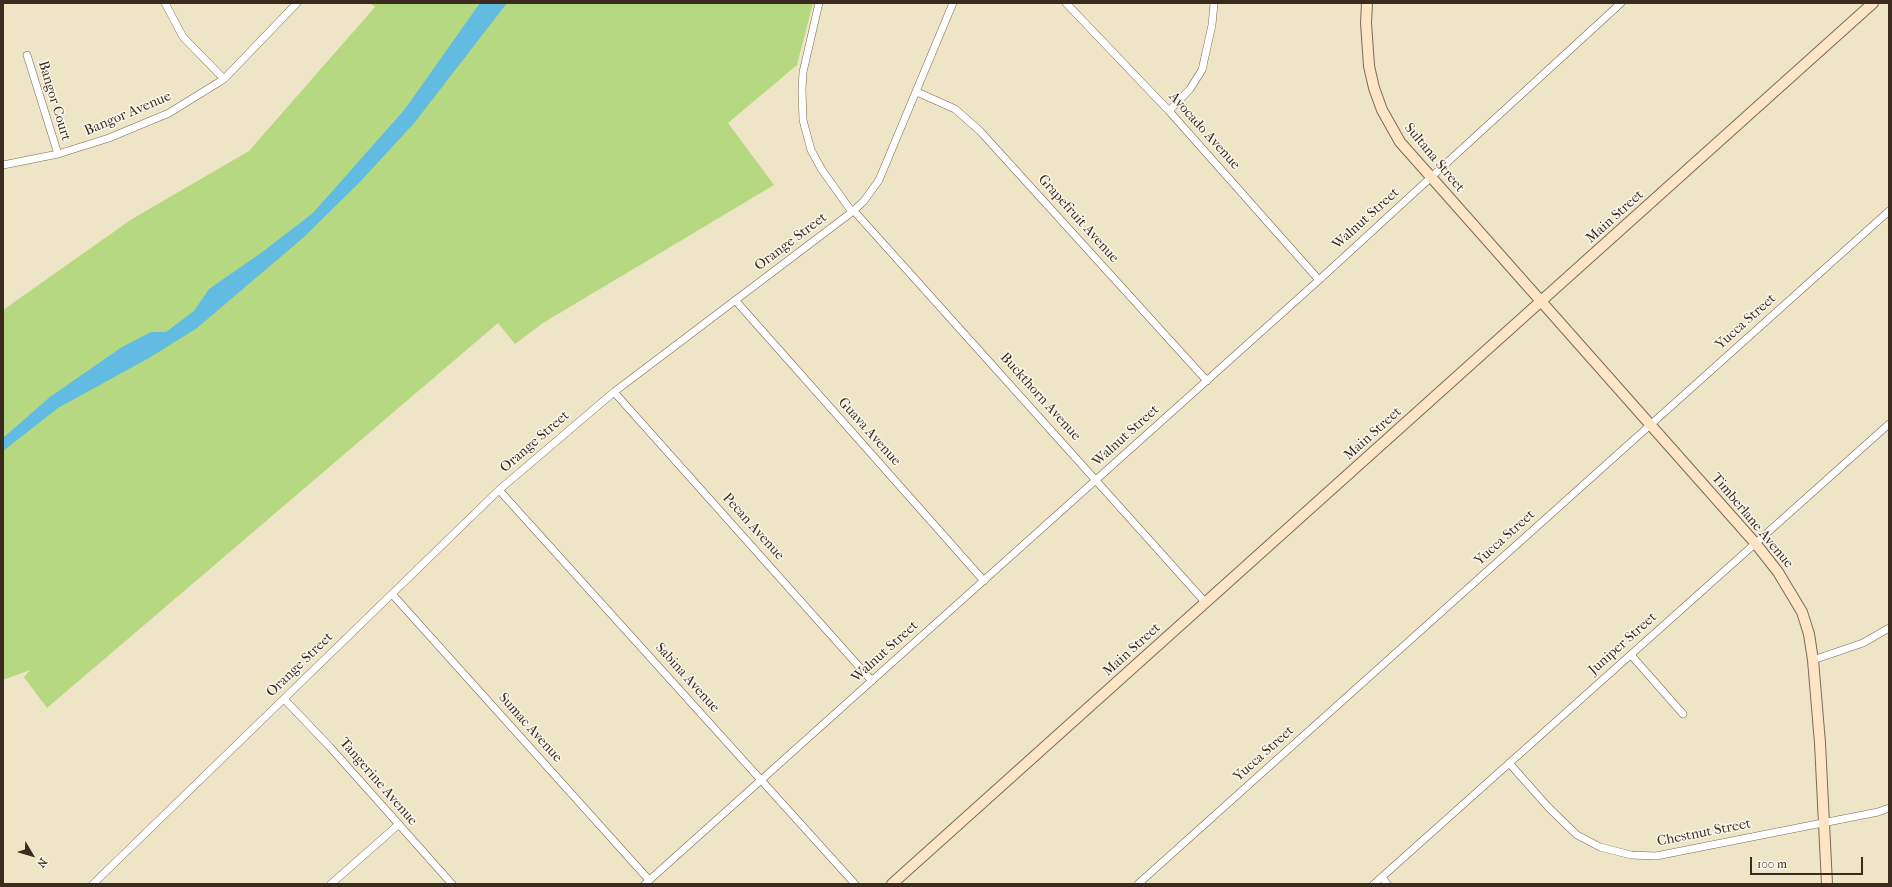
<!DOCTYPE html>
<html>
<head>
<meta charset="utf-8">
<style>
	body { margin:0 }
	#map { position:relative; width:1892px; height:887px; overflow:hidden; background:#eee5c6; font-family:"IM FELL French Canon",serif }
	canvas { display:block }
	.frame { position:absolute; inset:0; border:4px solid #3b2a1e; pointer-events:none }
	.north { position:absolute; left:12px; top:835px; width:40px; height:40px; -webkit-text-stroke:3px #fbf7ec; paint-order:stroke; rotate:128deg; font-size:11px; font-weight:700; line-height:16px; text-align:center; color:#3b2a1e }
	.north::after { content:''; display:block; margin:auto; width:14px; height:18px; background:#3b2a1e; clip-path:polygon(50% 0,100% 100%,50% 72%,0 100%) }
	.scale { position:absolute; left:1750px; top:857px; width:113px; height:18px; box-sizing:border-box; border:2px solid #3b2a1e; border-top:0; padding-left:5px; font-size:12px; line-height:14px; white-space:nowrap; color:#3b2a1e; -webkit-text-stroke:3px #fbf7ec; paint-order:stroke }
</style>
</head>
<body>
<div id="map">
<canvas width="1892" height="887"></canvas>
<div class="frame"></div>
<div class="north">N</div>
<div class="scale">100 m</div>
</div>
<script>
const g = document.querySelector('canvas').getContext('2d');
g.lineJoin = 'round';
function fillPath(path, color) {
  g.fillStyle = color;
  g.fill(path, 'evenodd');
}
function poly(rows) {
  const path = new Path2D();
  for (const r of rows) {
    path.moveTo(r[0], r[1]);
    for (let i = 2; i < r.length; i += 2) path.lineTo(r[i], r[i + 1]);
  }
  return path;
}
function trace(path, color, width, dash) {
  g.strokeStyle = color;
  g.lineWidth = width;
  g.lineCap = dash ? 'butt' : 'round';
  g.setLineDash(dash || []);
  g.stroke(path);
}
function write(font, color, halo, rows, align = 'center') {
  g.font = font + ' "IM FELL French Canon",serif';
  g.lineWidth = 3;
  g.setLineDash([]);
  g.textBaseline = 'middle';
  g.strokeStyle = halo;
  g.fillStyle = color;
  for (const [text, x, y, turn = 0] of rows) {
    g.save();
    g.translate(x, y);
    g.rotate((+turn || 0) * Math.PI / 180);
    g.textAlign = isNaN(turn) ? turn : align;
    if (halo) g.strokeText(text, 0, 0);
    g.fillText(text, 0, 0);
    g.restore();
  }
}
fillPath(poly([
	[370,3,813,3,797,65,728,123,774,185,543,323,515,344,498,323,47,708,24,677,30,670,3,680,3,310,132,219,249,151,375,7]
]), '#b6d880');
fillPath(poly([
	[480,3,507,3,415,122,360,182,304,237,197,328,149,358,58,408,3,451,3,438,50,397,122,347,151,332,166,332,194,311,209,289,261,253,313,213,405,109]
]), '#62bbe0');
const street = poly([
	[165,3,183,37,224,79],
	[819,3,803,72,802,90,803,120,811,150,822,170,852,212],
	[1066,3,1169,111,1319,280],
	[27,55,58,154],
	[917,92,955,109,980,131,1207,381],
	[1169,111,1190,89,1202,70,1212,25,1214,3],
	[3,165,58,154,109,138,169,113,224,79,297,3],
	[854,211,1205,602],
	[735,300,984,581],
	[614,392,872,681],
	[499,490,855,884],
	[392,594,649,880],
	[1631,655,1683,714],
	[1813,660,1863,643,1889,628],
	[284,699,329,746,452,884],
	[1509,763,1549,808,1577,835,1600,847,1631,855,1656,856,1878,812,1889,808],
	[1382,877,1387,884],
	[93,884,499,490,614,392,852,212,864,201,879,180,953,3],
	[331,884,398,825],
	[645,884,1319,280,1621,3],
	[1138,884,1889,211],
	[1374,884,1889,424]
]);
const secondary = poly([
	[1367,3,1366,23,1369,66,1374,88,1382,110,1400,142,1756,544,1778,572,1802,612,1809,634,1813,660,1820,743,1827,884],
	[892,884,1873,3]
]);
trace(street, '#7a6b59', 8);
trace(secondary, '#7a6b59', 12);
trace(street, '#fff', 7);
trace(secondary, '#fde5c5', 10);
write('14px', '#3b2a1e', '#fbf7ec', [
	["Bangor Court",54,101,73],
	["Bangor Avenue",128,114,-23],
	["Avocado Avenue",1204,131,48],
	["Sultana Street",1434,158,50],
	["Main Street",1615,217,-42],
	["Grapefruit Avenue",1078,219,48],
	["Walnut Street",1366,219,-42],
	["Orange Street",791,242,-37],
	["Yucca Street",1746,322,-42],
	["Buckthorn Avenue",1040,397,48],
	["Guava Avenue",869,432,48],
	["Main Street",1373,434,-42],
	["Walnut Street",1126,436,-42],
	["Orange Street",535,442,-41],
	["Timberlane Avenue",1752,521,50],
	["Pecan Avenue",753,527,48],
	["Yucca Street",1505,538,-42],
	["Juniper Street",1623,644,-42],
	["Main Street",1132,650,-42],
	["Walnut Street",885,652,-42],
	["Orange Street",300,665,-44],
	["Sabina Avenue",687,678,48],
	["Sumac Avenue",530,728,48],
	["Yucca Street",1264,754,-42],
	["Tangerine Avenue",378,782,49],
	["Chestnut Street",1704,833,-11]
]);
</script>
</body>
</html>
